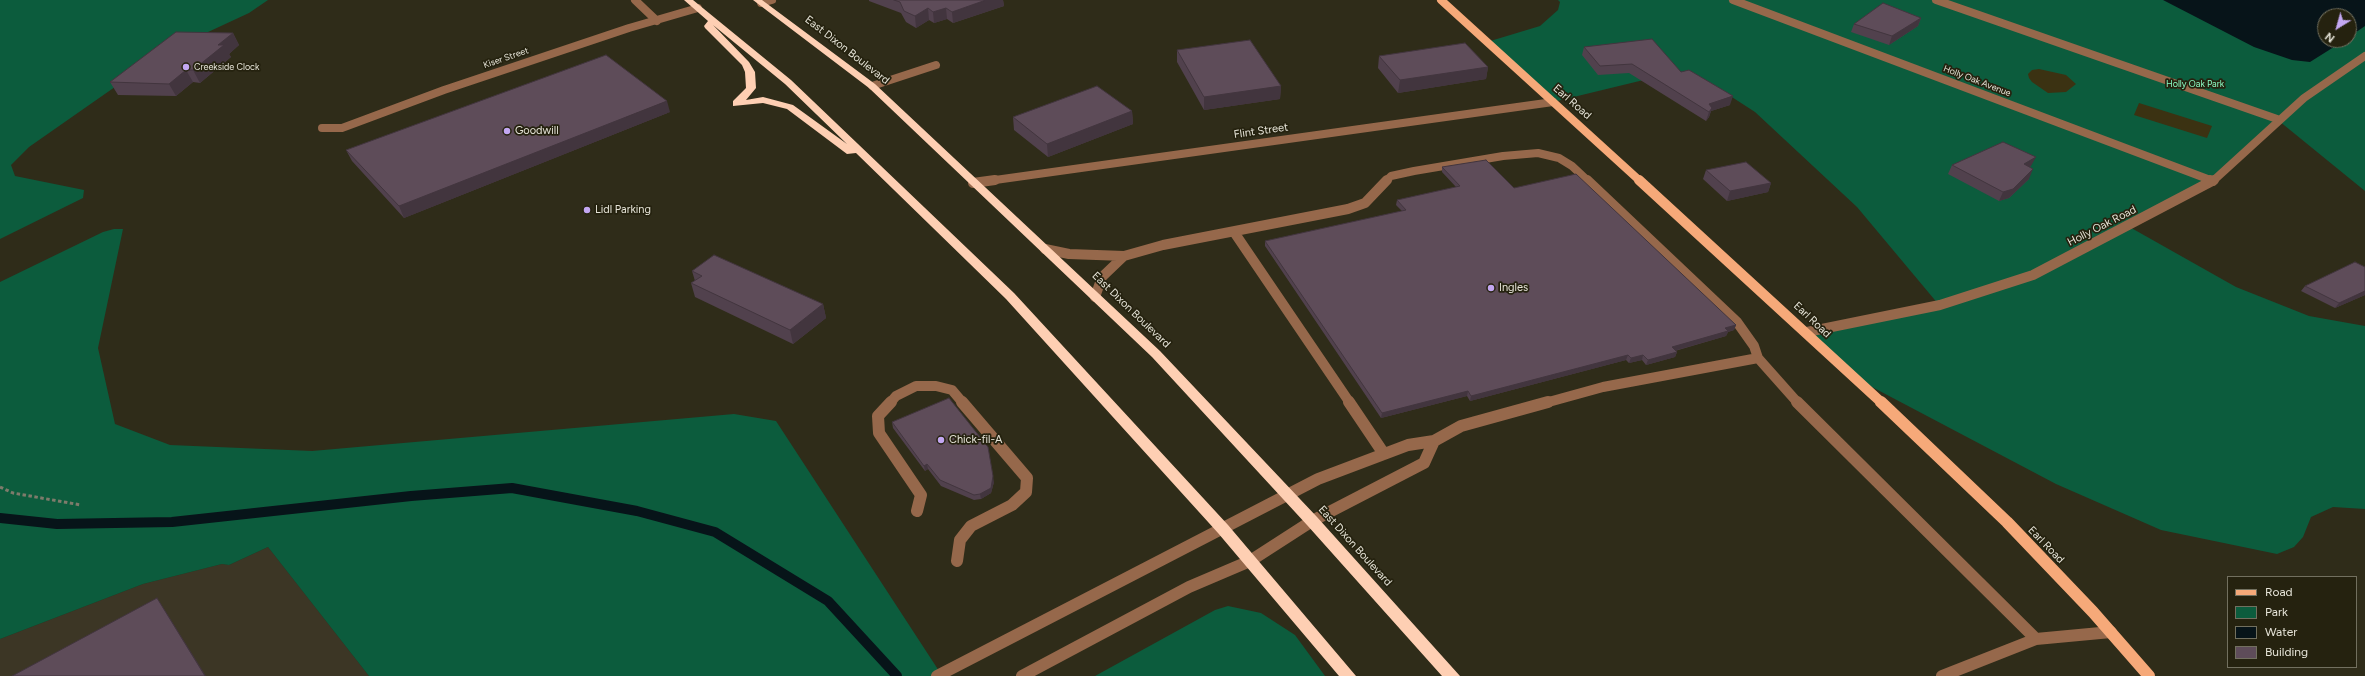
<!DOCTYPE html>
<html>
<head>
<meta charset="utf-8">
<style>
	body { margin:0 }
	#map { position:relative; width:2365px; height:676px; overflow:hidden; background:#2f2c19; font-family:Figtree,sans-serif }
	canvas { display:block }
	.legend { position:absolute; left:2227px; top:576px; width:130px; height:92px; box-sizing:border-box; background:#25220f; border:1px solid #72705f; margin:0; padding:5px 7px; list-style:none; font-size:12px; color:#e6e4d8 }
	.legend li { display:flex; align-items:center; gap:8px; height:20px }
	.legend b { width:20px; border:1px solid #72705f }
	.north { position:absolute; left:2317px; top:8px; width:40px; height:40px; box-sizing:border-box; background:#25220f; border:1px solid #72705f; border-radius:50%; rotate:217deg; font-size:11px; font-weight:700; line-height:16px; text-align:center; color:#e6e4d8 }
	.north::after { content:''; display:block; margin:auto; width:14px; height:18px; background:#c3a7f2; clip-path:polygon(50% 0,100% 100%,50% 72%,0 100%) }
</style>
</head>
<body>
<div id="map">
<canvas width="2365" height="676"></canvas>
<ul class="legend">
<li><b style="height:5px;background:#f6a979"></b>Road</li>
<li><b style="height:11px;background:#0c5c3d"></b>Park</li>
<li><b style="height:11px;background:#071419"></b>Water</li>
<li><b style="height:11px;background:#5e4c59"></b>Building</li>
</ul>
<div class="north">N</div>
</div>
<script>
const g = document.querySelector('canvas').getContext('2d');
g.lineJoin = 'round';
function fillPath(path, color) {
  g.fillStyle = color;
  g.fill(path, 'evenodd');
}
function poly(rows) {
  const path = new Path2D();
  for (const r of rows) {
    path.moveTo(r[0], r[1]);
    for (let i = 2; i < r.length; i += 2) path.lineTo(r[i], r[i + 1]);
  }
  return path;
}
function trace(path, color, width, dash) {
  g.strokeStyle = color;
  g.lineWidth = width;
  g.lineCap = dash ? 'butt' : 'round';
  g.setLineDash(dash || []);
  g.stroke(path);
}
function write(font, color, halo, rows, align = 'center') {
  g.font = font + ' Figtree,sans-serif';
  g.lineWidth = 3.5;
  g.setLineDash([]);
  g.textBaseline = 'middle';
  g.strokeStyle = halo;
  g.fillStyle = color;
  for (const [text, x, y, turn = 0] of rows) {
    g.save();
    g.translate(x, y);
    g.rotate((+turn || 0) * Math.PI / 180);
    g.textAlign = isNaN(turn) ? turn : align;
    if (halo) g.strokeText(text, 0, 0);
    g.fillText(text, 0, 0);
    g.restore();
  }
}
fillPath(poly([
	[268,547,369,676,0,676,0,639,143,584,222,564,229,565]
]), '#3c3625');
fillPath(poly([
	[0,0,268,0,249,13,165,52,29,147,11,165,15,176,84,190,83,198,0,239],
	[1558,0,2365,0,2365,191,2279,121,2224,173,2126,225,2236,287,2309,316,2365,326,2365,509,2333,507,2311,517,2303,537,2294,547,2277,554,2161,530,2056,484,1855,378,1807,331,1939,305,1857,207,1755,112,1721,90,1656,77,1553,102,1487,42,1540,26,1558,10,1560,2],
	[2325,16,2349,16,2349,40,2325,40],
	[114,229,123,229,98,348,115,424,170,445,312,451,734,414,776,421,941,674,937,676,369,676,268,547,229,565,222,564,143,584,0,639,0,282,103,232],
	[1228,606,1261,613,1295,635,1325,676,1095,676,1215,610]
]), '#0c5c3d');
fillPath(poly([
	[2039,69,2066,75,2076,84,2066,92,2048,93,2032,82,2029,78,2028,74,2032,70],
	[2139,103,2212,126,2207,138,2134,115]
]), '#3b3212');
fillPath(poly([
	[2163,0,2365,0,2365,26,2349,37,2349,16,2325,16,2325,40,2345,40,2310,62,2292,60,2254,47]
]), '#071419');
trace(poly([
	[0,518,57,524,172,522,411,496,512,488,637,511,715,532,828,601,897,676]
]), '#071419', 10);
trace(poly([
	[0,487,13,493,81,505]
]), '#7e7b6b', 3, [3.5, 2.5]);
trace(poly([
	[635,0,657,21],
	[1733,0,2213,181],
	[1936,0,2280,120],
	[761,3,772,0],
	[872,86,936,65],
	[322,128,342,128,444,90,629,28,698,8],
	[988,181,1553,102],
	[1386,181,1391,176,1414,171,1503,156,1538,153,1559,158,1572,166,1588,181],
	[2213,181,2304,98,2365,56]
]), '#96684b', 8);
trace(poly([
	[1587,180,1737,322,1754,346,1758,358,1798,403],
	[2210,180,2213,181],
	[973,183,995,180],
	[1234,232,1350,403],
	[1045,249,1069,254,1124,256,1163,245,1348,209,1365,203,1387,180],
	[1095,297,1102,277,1124,256],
	[1807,332,1940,305,2033,275,2214,180],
	[890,403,896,396,916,386,936,386,952,390,963,403],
	[1545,403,1603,387,1758,358]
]), '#96684b', 10);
trace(poly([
	[891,402,878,416,879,433,921,495,917,511],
	[1349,402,1384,454],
	[1797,402,2036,639],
	[957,561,960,540,971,526,1012,505,1026,492,1027,478,962,402],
	[937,676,1318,479,1408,445,1434,441,1461,426,1548,402],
	[1022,676,1189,587,1250,561,1312,521,1424,463,1434,441],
	[1942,676,2036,639,2111,632]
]), '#96684b', 12);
trace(poly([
	[1441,0,1640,181]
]), '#f6a979', 8);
trace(poly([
	[1639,180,1882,403]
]), '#f6a979', 10);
trace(poly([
	[1881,402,2007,522,2093,612,2149,676]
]), '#f6a979', 12);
fillPath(poly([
	[684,0,693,0,791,80,1014,293,1228,525,1356,676,1339,676,1218,533,1006,299,856,153,847,154,787,109,763,103,733,106,733,101,746,88,745,72,742,65,705,28,704,26,708,21,684,0],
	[713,25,785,84,847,144,793,105,763,97,746,100,756,88,755,72,749,62,713,25],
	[753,0,762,0,875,84,1160,351,1317,517,1460,676,1442,676,1307,525,1152,357,869,88,753,0]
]), '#fecfb3');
fillPath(poly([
	[869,0,1003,0,1004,6,953,23,947,19,934,23,929,20,916,28,906,22,901,13,869,1],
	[1921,18,1918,26,1889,45,1851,32,1854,24],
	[233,33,239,45,229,54,231,57,200,83,193,82,176,96,118,95,110,82],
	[1584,47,1681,72,1730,105,1711,111,1709,117,1706,121,1629,73,1598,75,1582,55],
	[1177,50,1281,86,1280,99,1204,110,1177,62],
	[1379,56,1488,67,1486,79,1398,93,1378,68],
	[1132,111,1133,124,1048,157,1014,130,1013,117],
	[670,112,404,218,352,161,346,150],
	[1952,165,2031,166,2029,167,2029,179,2009,198,1999,201,1948,174],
	[1442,167,1514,188,1736,325,1734,330,1728,332,1726,336,1675,351,1677,352,1675,357,1646,365,1642,360,1629,363,1626,360,1470,401,1467,396,1381,418,1265,246,1265,241,1402,211,1396,205,1397,200,1456,187,1442,172],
	[1706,170,1771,183,1768,192,1727,201,1703,179],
	[692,271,823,304,826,318,793,344,695,297,691,283,695,281],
	[2305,286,2365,295,2335,308,2301,291],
	[892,422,994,482,991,493,981,499,974,500,941,486,928,469,925,471,893,428]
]), '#51414d');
fillPath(poly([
	[986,0,1003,0,1004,6,953,23,952,12],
	[928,8,929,20,916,28,915,16],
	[946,8,947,19,934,23,933,12],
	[1921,18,1918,26,1889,45,1892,36],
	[233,33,239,45,229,54,231,57,200,83,193,70,218,45],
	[1488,67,1486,79,1398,93,1400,80],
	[186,70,193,82,176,96,169,84],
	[1281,86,1280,99,1204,110,1204,97],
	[1733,96,1730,105,1711,111,1709,117,1706,121,1709,112,1709,104],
	[667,101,670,112,404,218,399,206],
	[1132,111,1133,124,1048,157,1047,144],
	[2036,157,2031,166,2020,174,2024,164],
	[2033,169,2029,179,2009,198,1999,201,2003,192],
	[1771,183,1768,192,1727,201,1730,191],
	[2365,291,2365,295,2335,308,2339,303],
	[823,304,826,318,793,344,790,330],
	[1736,325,1734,330,1728,332,1726,336,1670,352,1672,347,1725,328],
	[1677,352,1675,357,1646,365,1648,360],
	[1628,355,1626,360,1470,401,1471,396],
	[1643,355,1642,360,1629,363,1631,358],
	[1468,391,1467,396,1381,418,1382,413],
	[927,464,928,469,925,471,924,466],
	[993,476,994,482,991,493,981,499,980,494],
	[157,598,161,604,206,676,205,676]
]), '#42353e');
const building = poly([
	[894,0,986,0,952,12,946,8,933,12,928,8,915,16,904,11,900,2,894,0],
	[1883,3,1921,18,1892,36,1854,24,1883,3],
	[176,32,233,33,218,45,224,45,193,70,186,70,169,84,110,82,176,32],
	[1652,39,1681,72,1689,70,1733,96,1709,104,1712,108,1709,112,1632,64,1600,66,1584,47,1652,39],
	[1250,40,1281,86,1204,97,1177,50,1250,40],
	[1465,43,1488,67,1400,80,1379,56,1465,43],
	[606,55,667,101,399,206,346,150,606,55],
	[1097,86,1132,111,1047,144,1013,117,1097,86],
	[2003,142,2036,157,2024,164,2033,169,2013,189,2003,192,1952,165,2003,142],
	[1486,160,1514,188,1576,174,1736,325,1725,328,1728,331,1672,347,1677,352,1648,360,1643,355,1631,358,1628,355,1471,396,1468,391,1382,413,1265,241,1406,210,1397,200,1460,186,1442,167,1486,160],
	[1746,162,1771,183,1730,191,1706,170,1746,162],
	[714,255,823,304,790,330,691,283,702,276,692,271,714,255],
	[2355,262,2365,267,2365,291,2339,303,2305,286,2355,262],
	[949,398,988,447,993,476,991,488,980,494,974,495,940,480,927,464,924,466,892,422,949,398],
	[157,598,205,676,12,676,157,598]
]);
fillPath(building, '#5e4c59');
trace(building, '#42353e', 1);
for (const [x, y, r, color] of [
	[186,67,4,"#c3a7f2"],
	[507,131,4,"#c3a7f2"],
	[587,210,4,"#c3a7f2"],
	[1491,288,4,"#c3a7f2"],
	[941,440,4,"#c3a7f2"]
]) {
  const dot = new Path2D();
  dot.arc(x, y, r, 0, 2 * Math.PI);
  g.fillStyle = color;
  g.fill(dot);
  trace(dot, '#25220f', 1.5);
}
write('9px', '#e6e4d8', '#25220f', [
	["Kiser Street",506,58,-19],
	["Holly Oak Avenue",1977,81,21]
]);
write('9px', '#e6e4d8', '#25220f', [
	["Creekside Clock",194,67]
], 'left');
write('9px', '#8bfec6', '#25220f', [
	["Holly Oak Park",2195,84]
]);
write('11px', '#e6e4d8', '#25220f', [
	["East Dixon Boulevard",847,50,38],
	["Earl Road",1572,102,41],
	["Flint Street",1261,131,-8],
	["Holly Oak Road",2102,226,-27],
	["East Dixon Boulevard",1131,310,44],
	["Earl Road",1812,320,43],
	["Earl Road",2046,545,46],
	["East Dixon Boulevard",1355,546,48]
]);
write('11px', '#e6e4d8', '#25220f', [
	["Goodwill",515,131],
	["Lidl Parking",595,210],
	["Ingles",1499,288],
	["Chick-fil-A",949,440]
], 'left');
</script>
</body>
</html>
